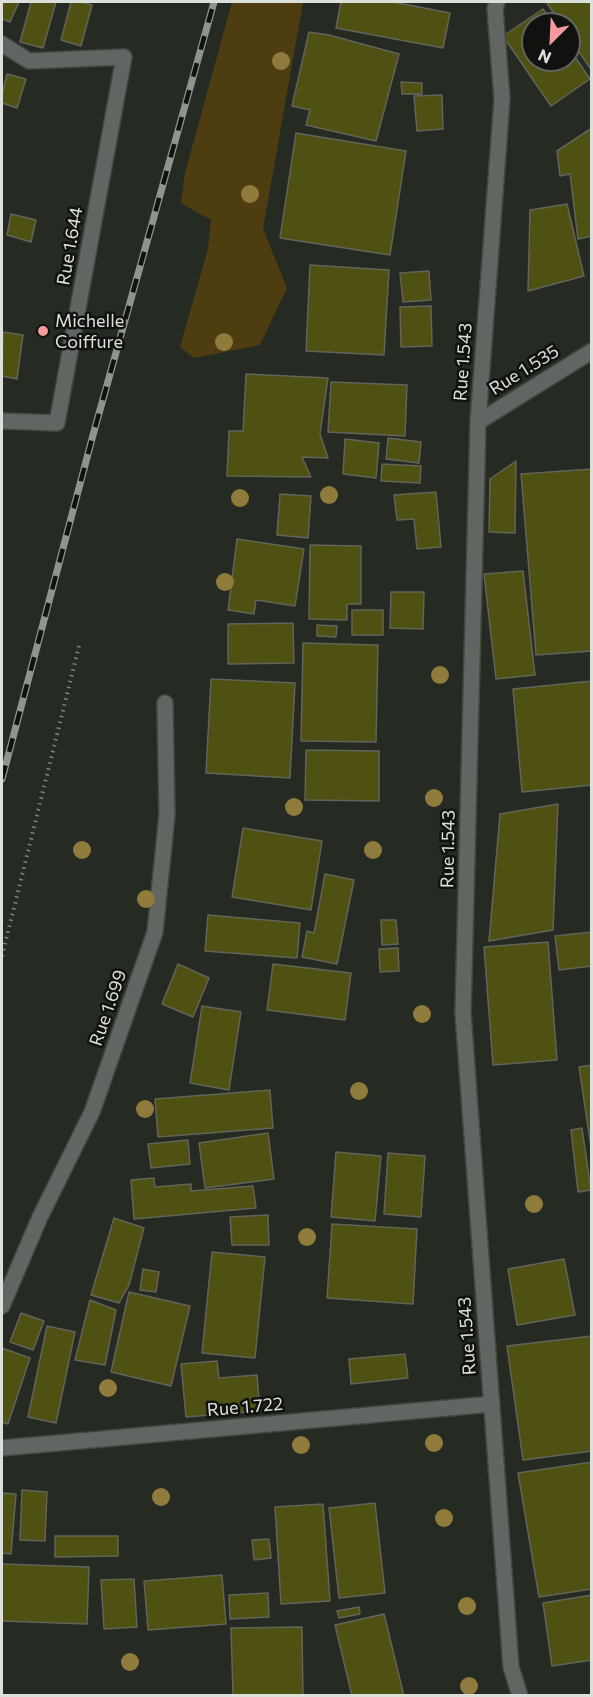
<!DOCTYPE html>
<html>
<head>
<meta charset="utf-8">
<style>
	body { margin:0 }
	#map { position:relative; width:593px; height:1697px; overflow:hidden; background:#252a22; font-family:Commissioner,sans-serif }
	canvas { display:block }
	.frame { position:absolute; inset:0; border:3px solid #dce0da; pointer-events:none }
	.north { position:absolute; left:521px; top:12px; width:60px; height:60px; box-sizing:border-box; background:#0f120e; border:2px solid #616460; border-radius:50%; rotate:204deg; font-size:16px; font-weight:700; line-height:24px; text-align:center; color:#dce0da }
	.north::after { content:''; display:block; margin:auto; width:21px; height:27px; background:#f59b9e; clip-path:polygon(50% 0,100% 100%,50% 72%,0 100%) }
</style>
</head>
<body>
<div id="map">
<canvas width="593" height="1697"></canvas>
<div class="frame"></div>
<div class="north">N</div>
</div>
<script>
const g = document.querySelector('canvas').getContext('2d');
g.lineJoin = 'round';
function fillPath(path, color) {
  g.fillStyle = color;
  g.fill(path, 'evenodd');
}
function poly(rows) {
  const path = new Path2D();
  for (const r of rows) {
    path.moveTo(r[0], r[1]);
    for (let i = 2; i < r.length; i += 2) path.lineTo(r[i], r[i + 1]);
  }
  return path;
}
function trace(path, color, width, dash) {
  g.strokeStyle = color;
  g.lineWidth = width;
  g.lineCap = dash ? 'butt' : 'round';
  g.setLineDash(dash || []);
  g.stroke(path);
}
function write(font, color, halo, rows, align = 'center') {
  g.font = font + ' Commissioner,sans-serif';
  g.lineWidth = 5;
  g.setLineDash([]);
  g.textBaseline = 'middle';
  g.strokeStyle = halo;
  g.fillStyle = color;
  for (const [text, x, y, turn = 0] of rows) {
    g.save();
    g.translate(x, y);
    g.rotate((+turn || 0) * Math.PI / 180);
    g.textAlign = isNaN(turn) ? turn : align;
    if (halo) g.strokeText(text, 0, 0);
    g.fillText(text, 0, 0);
    g.restore();
  }
}
fillPath(poly([
	[232,2,303,2,263,229,287,288,260,345,194,358,180,347,208,249,211,220,181,203,185,173]
]), '#4e3d11');
const building = poly([
	[2,2,19,2,10,22,2,19,2,2],
	[31,2,56,2,43,48,20,42,31,2],
	[71,2,81,2,92,5,81,46,61,40,71,2],
	[341,2,393,2,450,13,443,48,336,28,341,2],
	[549,2,592,2,592,71,569,37,569,24,561,24,547,3,549,2],
	[543,9,553,24,533,24,533,60,569,60,569,48,590,79,551,106,503,36,543,9],
	[309,32,329,35,399,54,376,141,306,125,310,110,292,106,309,32],
	[7,74,26,79,17,108,2,103,2,95,7,74],
	[401,82,422,83,422,94,402,94,401,82],
	[442,95,443,129,417,131,414,96,442,95],
	[592,128,592,236,578,239,570,174,560,176,557,151,592,128],
	[296,133,406,151,390,255,280,238,296,133],
	[567,204,584,276,528,291,530,210,567,204],
	[11,214,36,220,31,242,7,235,11,214],
	[310,265,389,270,384,355,306,351,310,265],
	[429,271,431,300,403,302,400,273,429,271],
	[431,306,432,346,401,347,400,307,431,306],
	[3,332,23,335,17,379,2,376,3,332],
	[246,374,328,378,320,434,328,458,302,457,311,477,227,476,229,431,243,431,246,374],
	[331,382,407,385,405,436,328,432,331,382],
	[388,438,421,442,419,463,386,459,388,438],
	[345,439,379,443,376,478,343,474,345,439],
	[516,461,515,533,489,532,490,479,516,461],
	[382,464,421,466,420,483,381,481,382,464],
	[592,469,592,651,536,655,521,474,592,469],
	[436,492,441,547,417,549,414,519,397,520,394,495,436,492],
	[280,494,311,496,308,538,277,535,280,494],
	[237,539,304,549,295,606,256,600,254,614,228,610,237,539],
	[310,545,361,546,361,604,347,604,347,620,309,619,310,545],
	[523,571,535,675,496,679,484,574,523,571],
	[391,592,424,592,423,629,390,628,391,592],
	[352,610,383,610,383,635,352,635,352,610],
	[293,623,294,663,228,664,228,624,293,623],
	[317,625,337,626,336,637,317,636,317,625],
	[303,643,378,645,376,742,301,741,303,643],
	[211,679,295,683,290,778,206,773,211,679],
	[592,681,592,785,522,792,513,689,592,681],
	[306,750,379,751,379,801,305,800,306,750],
	[558,804,553,930,489,941,500,814,558,804],
	[243,828,322,841,311,910,232,897,243,828],
	[325,874,354,880,337,964,302,957,307,931,314,933,325,874],
	[208,915,300,923,297,958,205,951,208,915],
	[381,920,396,920,398,944,382,945,381,920],
	[592,932,592,966,559,970,555,936,592,932],
	[548,942,557,1060,493,1065,484,947,548,942],
	[398,948,399,971,380,972,379,949,398,948],
	[178,964,209,978,193,1017,162,1004,178,964],
	[273,964,351,973,345,1020,267,1010,273,964],
	[202,1006,241,1012,229,1090,190,1083,202,1006],
	[592,1065,592,1154,579,1067,592,1065],
	[270,1090,273,1128,158,1137,155,1099,270,1090],
	[582,1128,591,1190,578,1192,571,1130,582,1128],
	[268,1133,274,1179,205,1188,199,1143,268,1133],
	[188,1140,190,1164,151,1168,148,1144,188,1140],
	[336,1152,381,1156,375,1221,331,1217,336,1152],
	[388,1153,425,1156,421,1217,384,1214,388,1153],
	[154,1178,155,1187,191,1184,191,1191,253,1186,256,1208,134,1219,131,1180,154,1178],
	[268,1215,269,1245,232,1245,230,1217,268,1215],
	[114,1218,144,1228,129,1285,119,1303,91,1295,114,1218],
	[332,1224,417,1229,413,1304,327,1298,332,1224],
	[212,1252,265,1257,255,1358,202,1353,212,1252],
	[564,1259,575,1315,517,1325,508,1269,564,1259],
	[143,1269,159,1272,156,1292,140,1290,143,1269],
	[129,1292,190,1306,171,1386,111,1372,129,1292],
	[90,1300,116,1310,105,1365,75,1360,90,1300],
	[21,1313,44,1321,33,1350,10,1342,21,1313],
	[47,1326,75,1332,56,1423,28,1417,47,1326],
	[592,1336,592,1451,523,1460,507,1346,592,1336],
	[2,1348,30,1358,8,1424,2,1422,2,1348],
	[405,1354,408,1378,351,1384,349,1359,405,1354],
	[217,1361,219,1378,257,1375,260,1411,186,1417,181,1364,217,1361],
	[592,1462,592,1589,539,1597,518,1473,592,1462],
	[22,1490,47,1492,45,1541,20,1540,22,1490],
	[2,1493,16,1494,11,1554,2,1553,2,1493],
	[375,1503,385,1593,339,1598,329,1508,375,1503],
	[323,1504,330,1601,281,1604,275,1507,323,1504],
	[55,1536,118,1536,118,1556,55,1557,55,1536],
	[269,1539,271,1558,254,1560,252,1540,269,1539],
	[2,1564,89,1567,87,1624,2,1621,2,1564],
	[222,1575,226,1624,148,1630,144,1581,222,1575],
	[134,1579,137,1627,104,1629,101,1580,134,1579],
	[268,1593,269,1617,230,1619,229,1595,268,1593],
	[592,1595,592,1660,552,1666,543,1603,592,1595],
	[359,1607,360,1614,339,1618,337,1611,359,1607],
	[384,1614,404,1696,352,1696,335,1625,384,1614],
	[302,1627,303,1696,233,1696,231,1628,302,1627]
]);
fillPath(building, '#4f5113');
trace(building, '#636459', 1.5);
const minor = poly([
	[497,2,495,9,502,99,478,422,463,1013,511,1667,520,1696],
	[2,44,29,61,124,57,57,423,2,421],
	[478,422,592,351],
	[2,1306,40,1217,92,1112,155,932,167,815,165,703],
	[2,1448,492,1404]
]);
trace(minor, '#42473f', 18);
trace(poly([
	[2,956,80,642]
]), '#7e827b', 4, [1.5, 4.5]);
trace(minor, '#616663', 15);
const rail = poly([
	[2,779,93,435,214,2]
]);
trace(rail, '#90948e', 7);
trace(rail, '#0f120e', 4.5, [14]);
g.fillStyle = '#8f7b3c';
for (const [x, y] of [
	[281,61],
	[250,194],
	[224,342],
	[329,495],
	[240,498],
	[225,582],
	[440,675],
	[434,798],
	[294,807],
	[82,850],
	[373,850],
	[146,899],
	[422,1014],
	[359,1091],
	[145,1109],
	[534,1204],
	[307,1237],
	[108,1388],
	[434,1443],
	[301,1445],
	[161,1497],
	[444,1518],
	[467,1606],
	[130,1662],
	[469,1686]
]) {
  g.beginPath();
  g.arc(x, y, 9, 0, 2 * Math.PI);
  g.fill();
}
for (const [x, y, r, color] of [
	[43,331,6,"#f59b9e"]
]) {
  const dot = new Path2D();
  dot.arc(x, y, r, 0, 2 * Math.PI);
  g.fillStyle = color;
  g.fill(dot);
  trace(dot, '#0f120e', 2);
}
write('18px', '#dce0da', '#0f120e', [
	["Rue 1.644",70,246,-80],
	["Rue 1.543",463,362,-86],
	["Rue 1.535",524,370,-32],
	["Rue 1.543",448,849,-89],
	["Rue 1.699",108,1008,-71],
	["Rue 1.543",467,1336,-94],
	["Rue 1.722",245,1407,-5]
]);
write('18px', '#dce0da', '#0f120e', [
	["Michelle",55,321],
	["Coiffure",55,342]
], 'left');
</script>
</body>
</html>
